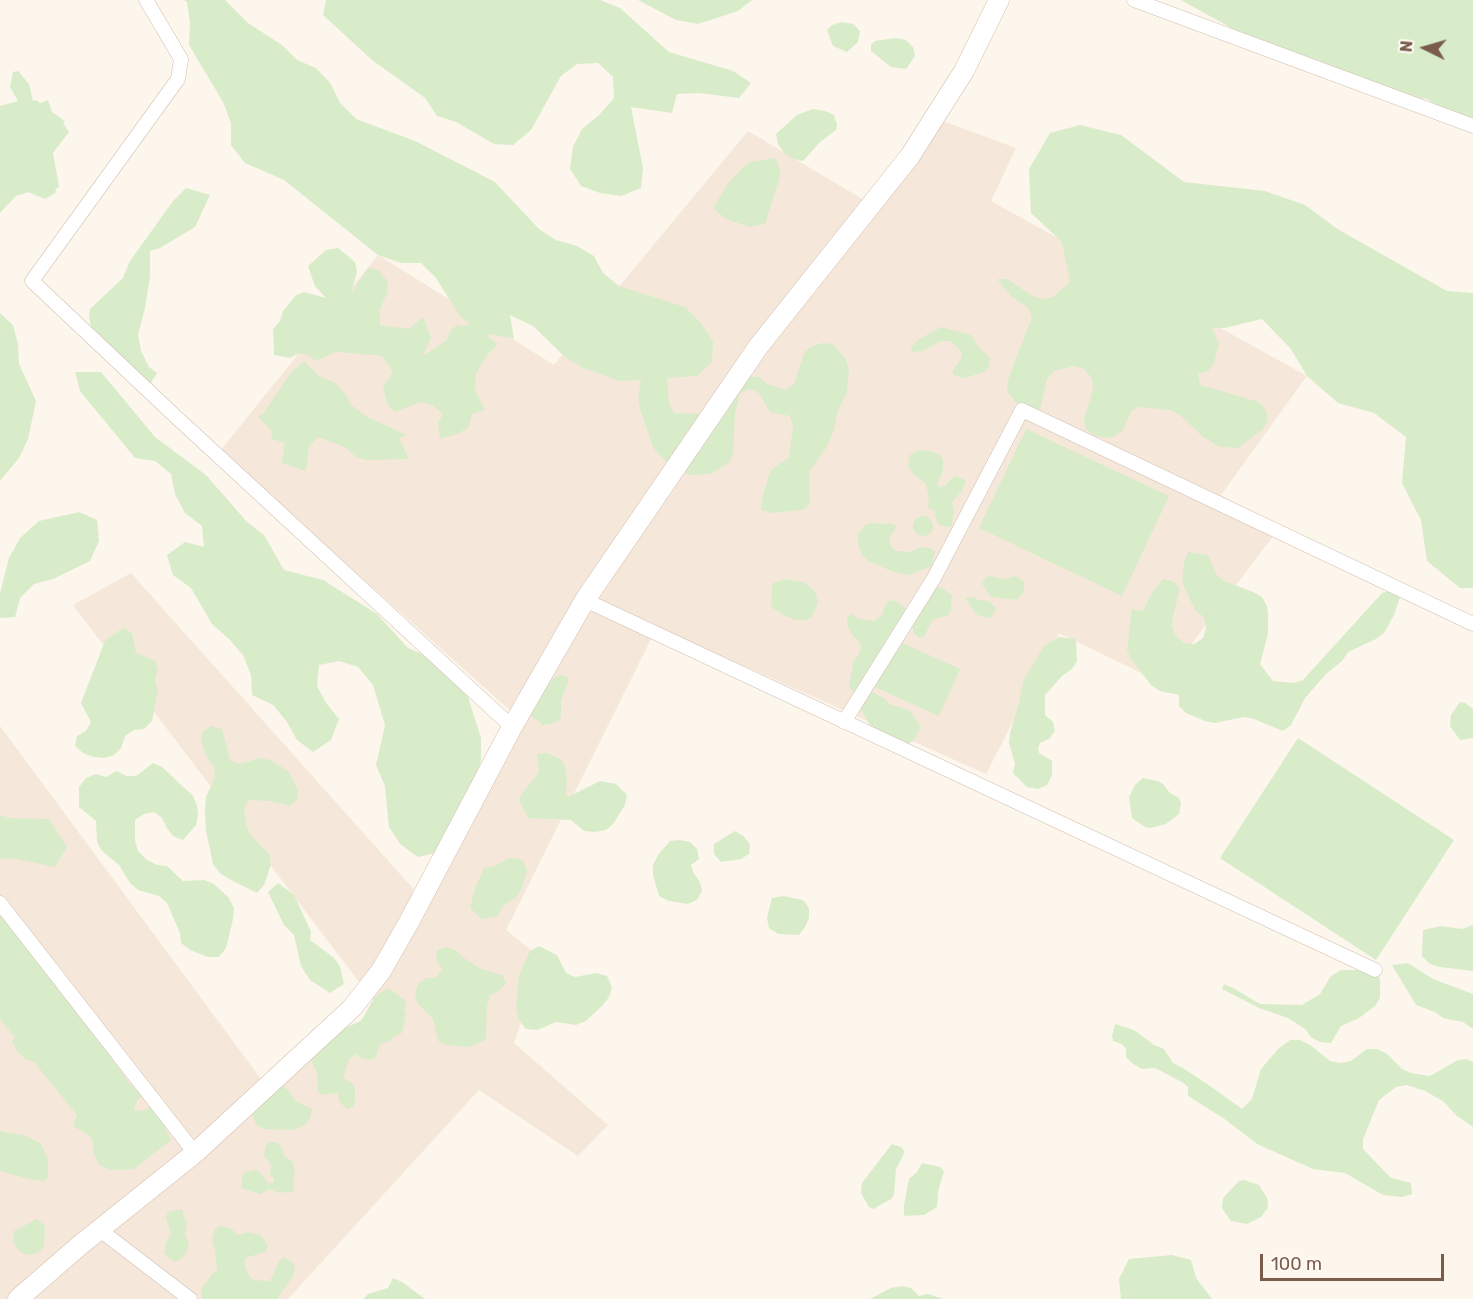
<!DOCTYPE html>
<html>
<head>
<meta charset="utf-8">
<style>
	body { margin:0 }
	#map { position:relative; width:1473px; height:1299px; overflow:hidden; background:#fdf6ec; font-family:Rubik,sans-serif }
	canvas { display:block }
	.north { position:absolute; left:1395px; top:18px; width:60px; height:60px; -webkit-text-stroke:4px #fffaf3; paint-order:stroke; rotate:275deg; font-size:16px; font-weight:700; line-height:24px; text-align:center; color:#7a5c4d }
	.north::after { content:''; display:block; margin:auto; width:21px; height:27px; background:#7a5c4d; clip-path:polygon(50% 0,100% 100%,50% 72%,0 100%) }
	.scale { position:absolute; left:1260px; top:1254px; width:184px; height:27px; box-sizing:border-box; border:3px solid #7a5c4d; border-top:0; padding-left:8px; font-size:18px; line-height:21px; white-space:nowrap; color:#7a5c4d; -webkit-text-stroke:4px #fffaf3; paint-order:stroke }
</style>
</head>
<body>
<div id="map">
<canvas width="1473" height="1299"></canvas>
<div class="north">N</div>
<div class="scale">100 m</div>
</div>
<script>
const g = document.querySelector('canvas').getContext('2d');
g.lineJoin = 'round';
function fillPath(path, color) {
  g.fillStyle = color;
  g.fill(path, 'evenodd');
}
function poly(rows) {
  const path = new Path2D();
  for (const r of rows) {
    if (r.length === 3) {
      path.moveTo(r[0] + r[2], r[1]);
      path.arc(r[0], r[1], r[2], 0, 2 * Math.PI);
      continue;
    }
    path.moveTo(r[0], r[1]);
    for (let i = 2; i < r.length; i += 2) path.lineTo(r[i], r[i + 1]);
  }
  return path;
}
function trace(path, color, width, dash) {
  g.strokeStyle = color;
  g.lineWidth = width;
  g.lineCap = dash ? 'butt' : 'round';
  g.setLineDash(dash || []);
  g.stroke(path);
}
fillPath(poly([
	[943,121,1016,148,991,201,1307,376,1221,495,1280,527,1162,683,1059,633,986,774,657,627,506,930,543,960,514,1043,608,1125,578,1156,479,1090,288,1299,0,1299,0,726,269,1090,378,1007,73,605,131,573,426,903,524,723,220,451,378,255,554,365,748,131,874,206]
]), '#f5e8da');
fillPath(poly([
	[184,0,225,0,248,23,282,45,297,60,316,68,331,84,340,103,356,119,415,141,495,182,539,229,556,240,577,246,594,256,603,273,619,286,685,307,700,322,713,341,712,362,697,376,667,378,669,404,674,413,704,414,739,376,759,377,767,384,785,390,794,384,804,353,812,346,823,343,833,344,846,360,849,370,847,392,838,410,834,430,826,448,809,472,810,504,803,510,772,513,761,510,762,500,770,471,789,457,793,426,790,416,770,412,759,393,750,389,740,393,735,413,733,454,729,463,710,474,689,475,670,465,654,449,640,409,638,398,641,380,620,381,583,368,565,357,533,326,510,315,514,339,489,334,489,338,498,344,488,354,476,373,475,390,485,410,472,414,468,428,457,434,440,439,438,423,443,414,432,405,421,402,394,412,387,403,383,387,393,372,382,356,336,352,316,361,308,355,299,353,290,358,274,355,273,329,280,321,283,311,296,295,304,292,326,298,315,286,308,266,326,250,338,248,355,262,357,272,351,293,368,268,378,270,388,282,387,293,380,309,380,325,409,329,423,317,431,338,422,357,448,339,450,331,458,324,462,327,464,325,470,325,460,316,436,278,421,263,401,263,378,255,284,180,245,163,231,145,231,123,223,102,189,45,190,23,187,2],
	[326,0,600,0,620,8,669,52,733,71,751,83,739,98,699,93,677,94,672,113,631,107,643,168,641,188,621,196,600,193,581,186,570,169,573,147,582,129,599,115,614,98,613,77,598,63,577,64,561,76,531,130,513,145,494,144,456,122,437,116,425,98,372,60,323,15],
	[638,0,752,0,738,11,698,24,676,20],
	[1181,0,1473,0,1473,124,1469,127,1427,99,1392,95,1298,65],
	[842,22,853,24,860,31,858,42,847,52,833,46,827,30,832,25],
	[895,38,906,40,913,47,915,56,906,69,891,67,871,51,871,45,875,41],
	[18,71,29,84,33,101,36,100,40,103,48,100,52,112,65,121,63,123,69,132,53,153,59,186,56,189,55,193,45,199,28,192,16,196,0,213,0,106,18,101,10,87,13,72],
	[813,109,825,111,834,115,837,125,836,130,820,142,803,161,793,159,784,153,778,144,776,134,797,115],
	[1080,125,1121,135,1184,182,1265,191,1305,205,1339,230,1447,291,1473,293,1473,588,1460,588,1427,561,1421,520,1402,483,1406,437,1374,413,1338,403,1307,376,1291,349,1262,319,1225,328,1212,328,1219,344,1214,363,1208,371,1198,374,1200,385,1259,402,1266,410,1268,420,1263,429,1238,448,1219,447,1202,436,1179,414,1170,410,1140,407,1131,411,1123,430,1114,437,1104,438,1094,435,1086,429,1084,419,1093,389,1092,378,1084,369,1074,366,1054,371,1047,379,1040,409,1019,406,1007,391,1008,380,1032,317,1028,308,1011,296,997,279,1007,279,1033,296,1042,299,1053,297,1070,282,1062,242,1031,213,1029,169,1050,133],
	[776,158,781,173,765,224,750,227,726,219,713,208,729,182,749,162],
	[186,188,210,195,195,227,160,248,150,251,150,276,145,308,138,335,141,351,149,367,157,373,149,386,96,343,89,318,90,309,123,278,130,261,173,201],
	[0,313,13,325,18,344,19,364,36,401,28,439,19,458,0,481],
	[941,327,971,335,979,348,988,355,990,359,988,368,984,372,965,378,955,376,952,372,962,357,962,352,951,341,941,341,923,351,912,352,911,347,918,340],
	[304,361,319,376,334,382,347,396,351,405,367,417,407,435,399,438,409,459,366,460,356,457,345,447,318,437,309,446,306,471,282,463,285,443,272,439,271,430,258,417,263,414,290,374],
	[75,372,101,372,155,437,206,475,247,522,264,535,284,570,323,580,377,614,408,648,446,664,468,697,481,738,481,759,478,777,440,852,418,857,401,845,389,827,385,786,376,765,385,725,373,685,358,667,339,661,319,665,317,686,326,703,339,719,331,740,313,752,297,740,287,722,273,705,252,695,251,675,243,655,229,639,212,624,191,588,173,575,167,555,185,542,204,547,202,526,185,513,175,494,171,474,155,461,135,458,80,391],
	[1026,429,1169,496,1122,596,979,528],
	[919,450,930,451,940,455,943,460,943,470,937,484,940,487,945,486,952,478,957,476,966,481,962,491,952,502,954,513,951,527,941,526,937,523,934,510,929,509,927,504,929,499,926,484,914,474,908,466,910,455],
	[79,512,97,520,99,541,90,561,53,579,34,584,20,598,15,617,0,618,0,594,9,558,20,538,39,521],
	[923,526,10],
	[870,523,892,524,897,526,889,538,892,548,896,551,911,552,920,547,930,548,935,551,932,566,909,575,894,572,870,562,862,555,858,545,858,535,865,525],
	[1188,552,1208,555,1216,574,1224,581,1253,592,1262,597,1267,606,1268,615,1268,634,1260,664,1273,681,1294,683,1303,680,1382,593,1392,590,1400,597,1394,615,1384,633,1376,639,1348,652,1342,661,1326,674,1305,698,1291,725,1283,731,1254,719,1244,717,1215,723,1205,721,1186,713,1179,706,1179,695,1160,691,1151,685,1131,659,1127,650,1132,609,1143,611,1150,596,1163,579,1173,581,1180,588,1173,617,1172,627,1176,636,1184,643,1194,644,1203,638,1206,628,1204,617,1195,610,1182,582,1184,562],
	[991,576,1001,579,1016,576,1024,582,1024,592,1017,600,991,597,982,584,986,577],
	[784,579,804,582,816,593,818,603,811,618,806,620,796,620,785,616,771,607,772,584],
	[935,587,944,589,952,596,951,610,948,615,933,620,930,624,924,637,919,637,914,634,912,624,920,615,928,596],
	[973,597,978,600,988,601,996,608,992,617,988,618,977,615,965,598],
	[894,600,907,609,909,613,871,687,872,692,885,699,889,704,909,710,912,714,921,727,913,741,908,744,874,730,868,722,849,685,854,660,860,652,861,643,853,636,848,627,847,617,851,614,859,619,874,621,882,615,885,605,889,601],
	[123,628,132,633,136,653,155,661,158,670,155,680,158,690,156,701,152,721,144,729,134,730,125,736,121,748,114,755,104,758,94,757,83,753,75,746,77,736,86,731,91,722,81,703,105,641],
	[1059,637,1076,639,1077,661,1072,669,1062,676,1045,695,1045,715,1053,722,1055,731,1049,739,1040,743,1038,748,1039,753,1052,761,1052,775,1047,785,1038,789,1027,787,1013,773,1015,764,1009,743,1010,733,1018,706,1024,679,1044,646],
	[896,640,960,669,939,716,875,687],
	[562,675,568,677,568,682,561,701,561,717,558,721,552,724,543,725,526,712,545,686,557,676],
	[1460,702,1465,703,1473,709,1473,738,1460,740,1450,726,1451,715],
	[212,726,222,729,230,760,239,764,261,758,270,760,288,771,298,790,297,799,290,806,270,801,249,800,244,808,247,828,252,837,269,854,271,865,264,885,257,893,229,879,220,873,213,864,206,831,205,809,206,797,215,777,214,766,206,756,201,741,203,731],
	[1298,738,1454,840,1376,960,1220,858],
	[547,753,560,759,564,764,567,778,566,793,568,797,600,781,616,784,627,795,625,805,613,824,606,830,595,832,584,831,571,820,528,818,520,802,520,796,537,775,539,770,537,754],
	[153,763,162,767,193,796,197,805,198,815,196,825,183,840,173,836,167,828,162,818,154,812,144,814,135,820,135,840,138,851,147,860,157,865,167,866,183,881,204,880,214,884,229,898,234,908,233,919,226,948,219,957,208,957,190,950,181,943,180,933,167,903,159,896,138,890,130,883,119,865,102,851,97,842,96,821,79,807,79,787,86,778,96,774,106,777,117,771,126,776,136,776],
	[1143,778,1158,781,1163,784,1170,793,1179,798,1181,803,1179,814,1166,824,1150,828,1145,827,1132,818,1129,797,1135,785],
	[0,815,10,818,49,819,67,847,55,867,12,858,0,859],
	[735,831,743,836,750,844,749,854,741,859,721,862,714,854,714,844],
	[680,840,690,842,697,849,699,859,691,865,694,874,700,882,702,891,697,900,688,904,669,901,659,896,653,875,653,865,658,855,670,841],
	[509,858,519,859,523,861,527,871,522,888,516,897,503,906,498,916,482,919,470,908,475,888,484,868,495,866],
	[278,883,294,895,311,932,310,940,334,958,340,966,344,984,330,993,310,980,301,966,294,935,284,925,268,892],
	[783,896,803,900,809,908,809,918,805,927,799,935,778,934,769,928,767,918,772,898],
	[0,913,54,976,129,1083,142,1095,135,1104,134,1110,141,1111,151,1107,162,1122,171,1140,134,1169,111,1170,99,1165,94,1154,92,1139,88,1135,73,1126,77,1115,34,1062,25,1059,17,1051,12,1042,15,1037,0,1019],
	[1473,925,1473,971,1440,967,1430,964,1422,956,1423,930,1441,926,1462,929],
	[539,946,557,955,566,973,575,977,597,973,607,976,612,987,609,997,603,1005,586,1021,576,1025,556,1022,537,1030,526,1029,519,1020,516,1009,519,975,530,951],
	[447,947,457,951,464,958,481,969,502,975,506,983,499,991,490,995,487,1006,486,1039,477,1044,468,1047,447,1045,438,1041,433,1019,418,1004,415,994,418,984,426,978,436,978,442,969,436,960,437,950],
	[1408,963,1433,979,1473,994,1473,1029,1463,1022,1443,1018,1435,1012,1416,1005,1392,965],
	[1341,970,1361,970,1380,978,1380,998,1375,1006,1359,1018,1341,1026,1331,1043,1320,1042,1311,1037,1305,1029,1288,1018,1259,1008,1222,989,1224,984,1233,988,1260,1004,1302,1005,1320,994,1331,976],
	[388,988,405,1000,406,1005,404,1009,406,1014,402,1033,393,1037,390,1041,380,1044,375,1058,370,1060,360,1058,357,1054,349,1059,343,1078,352,1083,355,1088,355,1103,353,1107,348,1109,340,1103,337,1093,323,1095,318,1093,317,1072,312,1063,313,1058,318,1048,333,1033,361,1021,374,998],
	[1115,1024,1134,1030,1154,1045,1164,1049,1173,1063,1183,1068,1213,1088,1242,1109,1252,1099,1261,1069,1278,1049,1290,1040,1300,1040,1310,1045,1330,1061,1341,1063,1351,1061,1367,1049,1377,1049,1387,1054,1402,1069,1411,1073,1430,1076,1456,1061,1466,1059,1473,1062,1473,1127,1457,1116,1443,1101,1425,1091,1407,1085,1396,1087,1379,1100,1363,1139,1363,1149,1391,1178,1411,1183,1412,1194,1402,1197,1383,1195,1345,1173,1313,1169,1257,1144,1226,1120,1190,1097,1188,1095,1188,1087,1182,1082,1155,1068,1142,1069,1132,1063,1126,1057,1126,1049,1122,1044,1113,1041,1112,1036],
	[281,1085,289,1091,294,1100,312,1109,310,1119,303,1126,295,1130,264,1129,256,1124,252,1114,261,1098],
	[0,1131,27,1136,41,1144,48,1159,48,1177,44,1181,33,1180,0,1171],
	[270,1142,277,1142,283,1150,284,1156,292,1161,295,1171,293,1181,294,1191,279,1193,269,1189,260,1194,241,1188,243,1173,254,1170,259,1171,268,1183,274,1183,274,1178,270,1175,271,1164,264,1156,266,1145],
	[892,1144,901,1147,904,1151,903,1156,896,1169,894,1195,891,1199,873,1209,869,1207,861,1193,862,1183],
	[922,1163,941,1167,944,1172,938,1191,937,1207,924,1215,904,1216,904,1205,909,1179,917,1172],
	[1244,1180,1259,1185,1267,1198,1268,1203,1267,1209,1261,1217,1247,1224,1231,1221,1222,1208,1223,1198,1239,1181],
	[178,1210,183,1210,183,1215,187,1224,185,1234,189,1243,186,1254,178,1261,173,1261,164,1253,166,1243,171,1234,166,1217,168,1212],
	[37,1219,45,1226,44,1246,38,1253,28,1255,19,1251,13,1242,14,1231],
	[220,1226,230,1228,238,1235,248,1232,259,1234,266,1242,268,1247,265,1252,245,1258,245,1268,250,1277,254,1280,270,1281,279,1261,283,1257,292,1262,295,1266,293,1276,277,1299,202,1299,201,1289,213,1273,217,1271,215,1250,212,1240,215,1229],
	[1172,1255,1191,1260,1196,1278,1212,1299,1121,1299,1119,1279,1129,1259],
	[393,1278,402,1282,425,1299,363,1299,368,1294,388,1288],
	[902,1286,911,1288,919,1296,928,1294,944,1299,870,1299,891,1288]
]), '#d8ecc9');
const street = poly([
	[146,0,181,59,178,79,32,281,174,415,512,727],
	[1134,0,1473,126],
	[585,600,1375,970],
	[844,722,934,578,1022,410,1473,624],
	[0,903,195,1153],
	[100,1230,190,1299]
]);
const secondary = poly([
	[18,1299,79,1246,195,1153,352,1008,381,971,409,922,512,727,585,600,758,347,910,156,964,71,999,0]
]);
trace(street, '#d1beb0', 15);
trace(secondary, '#d6c0b0', 21);
trace(street, '#fff', 14);
trace(secondary, '#fff', 20);
</script>
</body>
</html>
